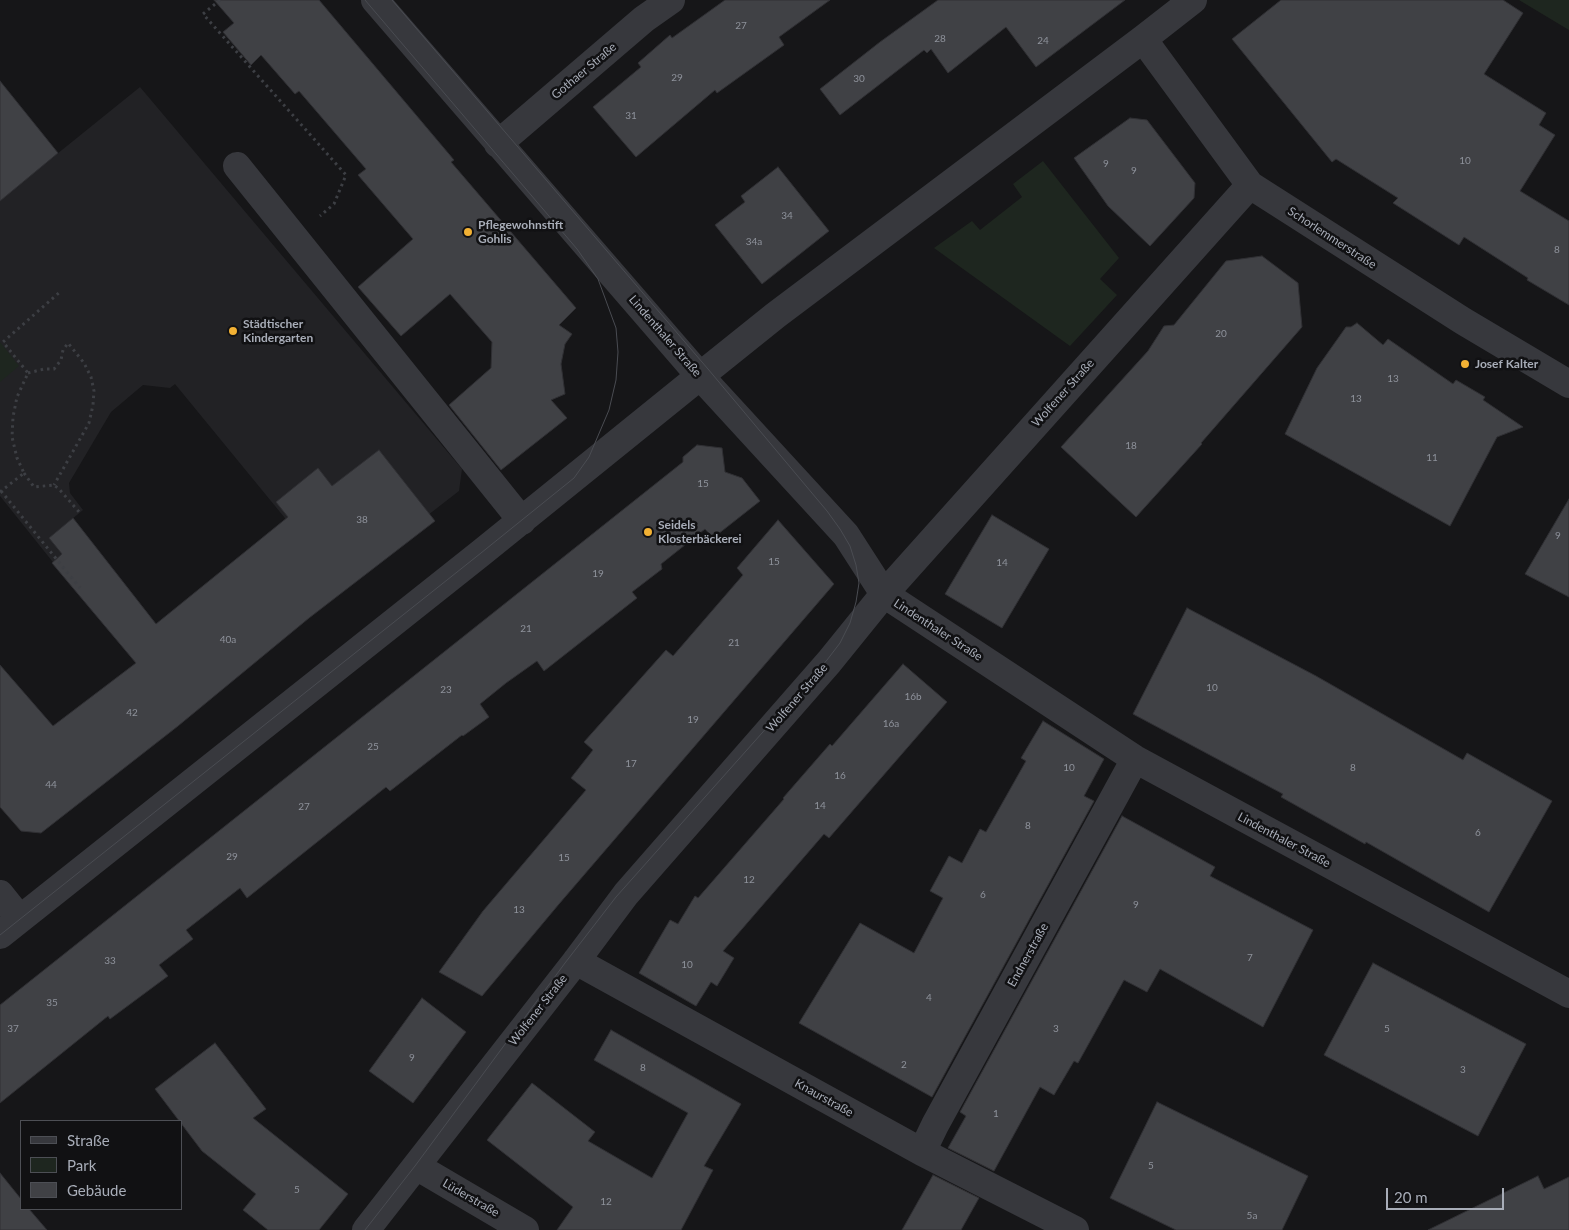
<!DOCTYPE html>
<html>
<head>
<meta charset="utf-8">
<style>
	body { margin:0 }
	#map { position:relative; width:1569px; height:1230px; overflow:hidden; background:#161618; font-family:Lato,sans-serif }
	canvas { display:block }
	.legend { position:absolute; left:20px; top:1120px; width:162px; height:90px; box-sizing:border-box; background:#111113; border:1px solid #4d4f55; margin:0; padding:6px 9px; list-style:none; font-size:15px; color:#a8adb8 }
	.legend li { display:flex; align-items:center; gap:10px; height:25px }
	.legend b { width:25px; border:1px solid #4d4f55 }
	.scale { position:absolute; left:1386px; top:1188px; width:118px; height:22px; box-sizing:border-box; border:2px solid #a8adb8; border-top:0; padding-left:6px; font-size:15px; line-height:18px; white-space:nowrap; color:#a8adb8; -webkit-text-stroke:4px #111113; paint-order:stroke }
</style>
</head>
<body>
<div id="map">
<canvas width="1569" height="1230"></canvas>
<ul class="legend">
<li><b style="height:6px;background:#37383d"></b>Straße</li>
<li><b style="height:14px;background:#1e261f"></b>Park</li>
<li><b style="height:14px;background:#404145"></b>Gebäude</li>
</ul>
<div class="scale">20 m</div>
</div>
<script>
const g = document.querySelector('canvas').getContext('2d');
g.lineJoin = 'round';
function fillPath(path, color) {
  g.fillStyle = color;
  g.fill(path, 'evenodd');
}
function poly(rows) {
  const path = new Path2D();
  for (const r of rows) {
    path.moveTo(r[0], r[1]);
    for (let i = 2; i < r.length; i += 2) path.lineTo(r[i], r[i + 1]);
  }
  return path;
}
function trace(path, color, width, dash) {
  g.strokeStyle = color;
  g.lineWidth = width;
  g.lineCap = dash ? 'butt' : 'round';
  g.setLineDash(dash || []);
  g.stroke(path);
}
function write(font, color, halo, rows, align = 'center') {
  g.font = font + ' Lato,sans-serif';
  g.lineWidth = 5;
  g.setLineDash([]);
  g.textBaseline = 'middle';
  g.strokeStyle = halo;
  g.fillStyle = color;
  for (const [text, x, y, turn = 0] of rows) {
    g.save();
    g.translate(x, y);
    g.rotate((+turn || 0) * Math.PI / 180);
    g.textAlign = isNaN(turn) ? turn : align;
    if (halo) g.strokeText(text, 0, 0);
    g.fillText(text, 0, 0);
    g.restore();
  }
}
fillPath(poly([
	[140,87,462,469,459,491,339,584,175,384,170,388,143,385,111,412,69,483,70,493,83,510,49,538,85,584,76,591,0,496,0,200]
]), '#222225');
fillPath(poly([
	[1519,0,1569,0,1569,30],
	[1043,161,1119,258,1100,279,1117,295,1070,346,934,248,972,221,980,230,1022,197,1013,184],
	[0,342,19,366,0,382]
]), '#1e261f');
const building = poly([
	[214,0,319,0,454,160,451,162,576,308,559,325,572,334,565,344,561,364,565,394,551,400,567,418,501,470,449,405,491,368,492,342,450,294,401,336,358,287,413,239,358,175,366,169,299,91,295,94,261,55,251,65,223,32,234,23,214,0],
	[725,0,830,0,779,37,784,45,717,93,715,90,636,157,593,107,641,67,638,63,670,35,672,38,725,0],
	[938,0,1125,0,1036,67,1006,27,948,73,931,49,927,53,924,50,840,115,820,89,880,42,938,0],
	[1281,0,1503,0,1523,13,1484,74,1546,113,1539,125,1555,135,1520,191,1569,221,1569,305,1527,280,1528,278,1464,237,1459,245,1393,203,1398,198,1336,159,1332,162,1232,39,1281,0],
	[0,81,58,153,0,201,0,81],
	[1130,118,1147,120,1195,183,1194,198,1150,246,1108,206,1074,158,1130,118],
	[778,167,829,231,762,284,715,225,745,202,741,196,778,167],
	[1262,256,1298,283,1302,327,1201,443,1202,444,1136,517,1061,447,1148,351,1164,326,1174,325,1226,261,1262,256],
	[1357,323,1383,345,1388,339,1453,384,1456,380,1485,397,1483,400,1523,427,1497,437,1450,526,1285,434,1317,368,1346,327,1351,327,1357,323],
	[697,445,722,448,725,472,742,478,760,501,713,538,705,529,661,564,662,569,632,592,637,598,544,671,537,661,506,683,480,704,489,717,463,736,462,735,390,791,386,787,247,898,240,888,186,930,193,939,159,965,168,976,110,1019,108,1016,0,1103,0,1005,683,462,683,457,697,445],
	[379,450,435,521,309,618,178,726,41,833,21,831,0,807,0,665,53,726,136,663,52,563,62,554,49,538,73,518,156,624,288,517,276,502,318,468,332,486,379,450],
	[1569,499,1569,597,1525,574,1569,499],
	[992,515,1049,549,1002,628,945,594,992,515],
	[778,520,834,584,559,904,482,996,439,972,483,911,586,790,571,778,593,750,584,742,666,650,673,656,743,575,737,568,778,520],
	[1187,608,1316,676,1463,760,1467,753,1552,801,1489,912,1366,842,1365,844,1281,797,1283,794,1133,714,1187,608],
	[903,664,947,702,829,838,824,834,723,951,734,958,717,986,711,982,696,1006,639,973,670,920,678,924,695,896,698,898,784,799,783,798,830,744,832,746,903,664],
	[1043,721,1104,759,1084,796,1094,801,932,1097,799,1023,860,923,914,953,943,898,930,891,949,856,962,863,980,829,986,832,1026,761,1021,758,1043,721],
	[1122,816,1215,867,1210,876,1313,930,1263,1027,1160,969,1147,992,1124,980,1078,1063,1074,1061,1054,1095,1040,1087,994,1171,948,1148,966,1116,960,1112,1122,816],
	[1373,963,1526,1044,1478,1136,1324,1055,1373,963],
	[422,998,466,1032,413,1103,369,1071,422,998],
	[611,1030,741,1104,704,1166,713,1170,681,1230,557,1230,573,1207,487,1140,532,1083,595,1132,588,1141,652,1178,688,1113,594,1060,611,1030],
	[215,1043,266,1109,253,1118,348,1194,319,1230,268,1230,243,1210,256,1194,202,1151,155,1089,215,1043],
	[1157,1102,1308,1176,1282,1230,1176,1230,1110,1198,1157,1102],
	[0,1173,21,1199,21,1209,29,1209,47,1230,0,1230,0,1173],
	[933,1175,979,1198,961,1230,902,1230,933,1175],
	[1538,1176,1544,1189,1569,1177,1569,1230,1428,1230,1538,1176]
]);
fillPath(building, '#404145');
trace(building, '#303034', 1);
trace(poly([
	[220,0,203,14,346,175,334,204,320,216],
	[28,373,44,369,54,369,61,360,63,350,68,343,84,363,91,377,94,391,93,405,89,423,54,485],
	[24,473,34,487,54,485,59,489,80,513],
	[1,491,80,588],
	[0,492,24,473,17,458,12,437,13,417,17,397,28,373,3,342,61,291]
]), '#3d3f44', 3, [2.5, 4]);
trace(poly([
	[375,0,700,376,846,535,884,594,1135,759,1569,994],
	[1143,39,1250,185,1463,321,1569,384],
	[498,144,644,19,671,0],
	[237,166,522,521],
	[0,894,20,919],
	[0,935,481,553,700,376,776,315,1143,39,1193,0],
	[576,961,922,1152,1075,1230],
	[922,1152,935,1125,1135,759],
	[416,1166,525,1230],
	[366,1230,576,961,626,894,829,662,884,594,1250,185]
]), '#37383d', 28);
trace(poly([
	[0,935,481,553,574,478,589,457,609,410,616,380,618,352,616,328,598,279,577,249,365,0],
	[365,1230,415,1166,565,963,616,897,827,660,840,643,850,623,856,602,859,583,856,565,850,546,840,529,827,511,708,369,392,0]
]), '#4a4c52', 1);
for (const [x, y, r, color] of [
	[468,232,5,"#f2b134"],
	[233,331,5,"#f2b134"],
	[1465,364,5,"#f2b134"],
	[648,532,5,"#f2b134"]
]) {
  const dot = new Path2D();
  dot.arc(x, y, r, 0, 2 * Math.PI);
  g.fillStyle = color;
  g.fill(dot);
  trace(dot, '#111113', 2);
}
write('10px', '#8e929b', null, [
	["27",741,26],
	["28",940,39],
	["24",1043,41],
	["29",677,78],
	["30",859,79],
	["31",631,116],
	["10",1465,161],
	["9",1106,164],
	["9",1134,171],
	["34",787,216],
	["34a",754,242],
	["8",1557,250],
	["20",1221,334],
	["13",1393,379],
	["13",1356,399],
	["18",1131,446],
	["11",1432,458],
	["15",703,484],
	["38",362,520],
	["9",1558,536],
	["15",774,562],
	["14",1002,563],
	["19",598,574],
	["21",526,629],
	["40a",228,640],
	["21",734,643],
	["10",1212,688],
	["23",446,690],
	["16b",913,697],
	["42",132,713],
	["19",693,720],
	["16a",891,724],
	["25",373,747],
	["17",631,764],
	["10",1069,768],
	["8",1353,768],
	["16",840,776],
	["44",51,785],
	["14",820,806],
	["27",304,807],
	["8",1028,826],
	["6",1478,833],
	["29",232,857],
	["15",564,858],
	["12",749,880],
	["6",983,895],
	["9",1136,905],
	["13",519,910],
	["7",1250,958],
	["33",110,961],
	["10",687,965],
	["4",929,998],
	["35",52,1003],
	["37",13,1029],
	["3",1056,1029],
	["5",1387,1029],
	["9",412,1058],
	["2",904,1065],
	["8",643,1068],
	["3",1463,1070],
	["1",996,1114],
	["5",1151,1166],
	["5",297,1190],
	["12",606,1202],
	["5a",1252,1216]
]);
write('12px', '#a8adb8', '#111113', [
	["Gothaer Straße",584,71,-40],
	["Schorlemmerstraße",1332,238,33],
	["Lindenthaler Straße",665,336,49],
	["Wolfener Straße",1063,393,-48],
	["Lindenthaler Straße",938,630,33],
	["Wolfener Straße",797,698,-49],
	["Lindenthaler Straße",1284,840,28],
	["Endnerstraße",1028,955,-61],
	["Wolfener Straße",538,1010,-52],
	["Knaurstraße",824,1098,29],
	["Lüderstraße",471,1198,30]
]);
write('bold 12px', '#a8adb8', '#111113', [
	["Pflegewohnstift",478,225],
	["Gohlis",478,239],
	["Städtischer",243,324],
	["Kindergarten",243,338],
	["Josef Kalter",1475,364],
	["Seidels",658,525],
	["Klosterbäckerei",658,539]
], 'left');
</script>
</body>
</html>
